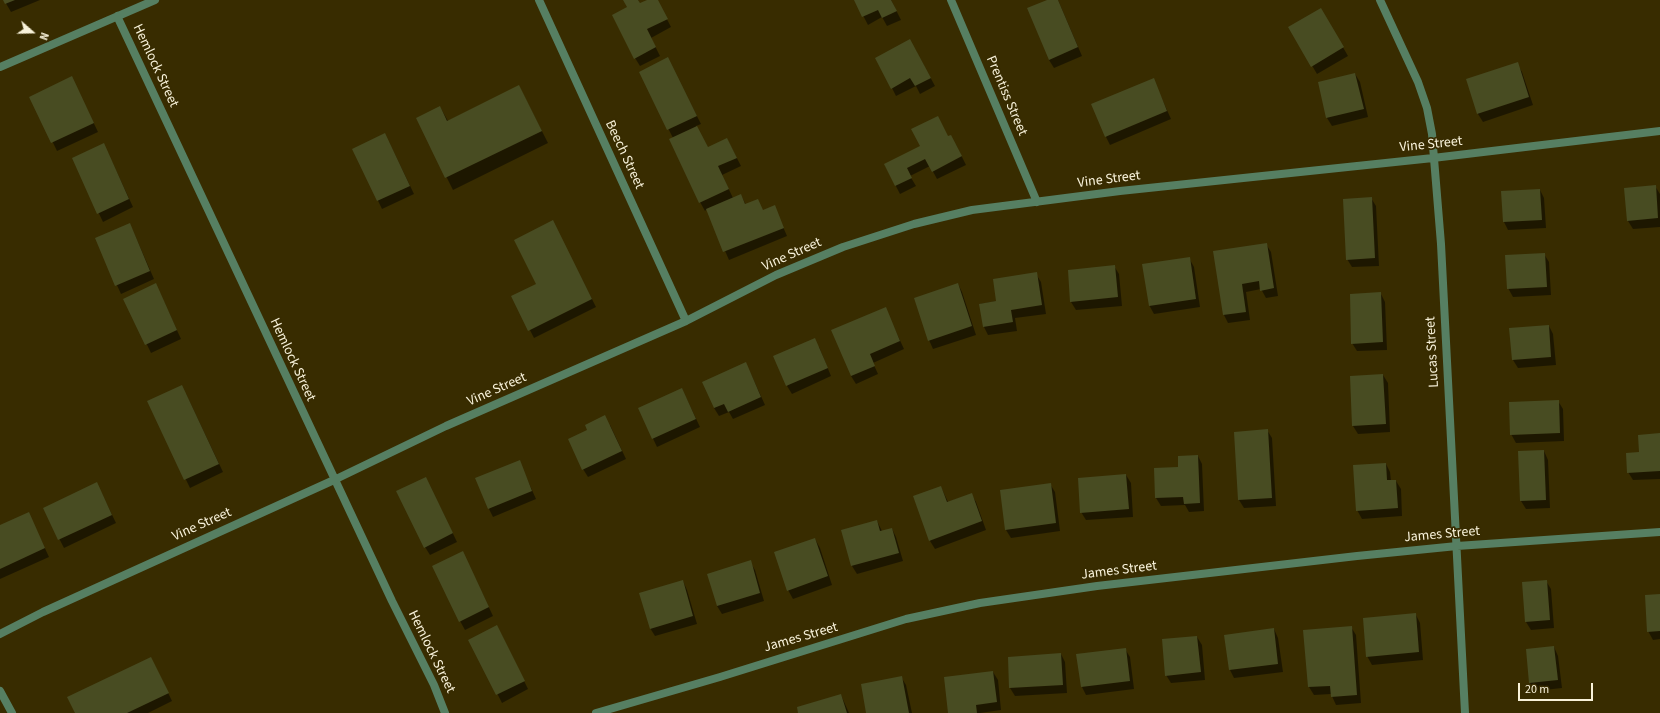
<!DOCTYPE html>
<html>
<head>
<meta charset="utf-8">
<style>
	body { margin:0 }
	#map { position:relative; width:1660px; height:713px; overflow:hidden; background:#382c00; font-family:"Source Sans 3",sans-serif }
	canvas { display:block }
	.north { position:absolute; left:12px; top:12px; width:40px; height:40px; -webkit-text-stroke:3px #382c00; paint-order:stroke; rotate:110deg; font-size:11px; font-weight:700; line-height:16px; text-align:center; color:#f8f2da }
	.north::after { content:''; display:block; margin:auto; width:14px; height:18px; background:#f8f2da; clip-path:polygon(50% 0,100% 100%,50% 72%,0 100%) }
	.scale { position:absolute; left:1518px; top:683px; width:75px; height:18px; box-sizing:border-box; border:2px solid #f8f2da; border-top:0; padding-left:5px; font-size:12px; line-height:14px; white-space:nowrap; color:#f8f2da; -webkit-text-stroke:3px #382c00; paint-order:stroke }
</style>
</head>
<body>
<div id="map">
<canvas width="1660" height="713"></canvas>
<div class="north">N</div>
<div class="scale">20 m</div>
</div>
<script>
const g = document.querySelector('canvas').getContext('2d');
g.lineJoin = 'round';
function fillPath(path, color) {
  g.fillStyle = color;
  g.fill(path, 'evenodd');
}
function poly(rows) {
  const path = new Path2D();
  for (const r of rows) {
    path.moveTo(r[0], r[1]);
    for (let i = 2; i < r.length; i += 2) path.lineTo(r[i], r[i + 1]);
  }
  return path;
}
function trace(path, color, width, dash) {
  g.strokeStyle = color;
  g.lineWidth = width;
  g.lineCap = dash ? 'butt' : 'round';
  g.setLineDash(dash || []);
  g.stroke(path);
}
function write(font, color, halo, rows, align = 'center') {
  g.font = font + ' "Source Sans 3",sans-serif';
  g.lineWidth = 3.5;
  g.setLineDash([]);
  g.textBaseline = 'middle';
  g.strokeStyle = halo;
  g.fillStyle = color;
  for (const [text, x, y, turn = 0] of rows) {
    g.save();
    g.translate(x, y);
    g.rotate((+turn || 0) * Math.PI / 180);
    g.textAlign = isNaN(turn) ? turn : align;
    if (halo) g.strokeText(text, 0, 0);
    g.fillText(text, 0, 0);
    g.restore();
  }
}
fillPath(poly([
	[4,0,40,0,11,12],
	[624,0,638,0,640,4,649,0,657,0,671,27,651,38,660,56,640,66,635,58,628,8],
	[855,0,891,0,901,20,887,26,882,17,868,25],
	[1049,0,1058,0,1082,56,1054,68,1049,60],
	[1321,9,1348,56,1317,74,1290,28],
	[915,49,935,86,920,94,916,86,896,96,892,88],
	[1517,64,1522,72,1533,105,1483,122,1478,114,1467,80],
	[672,67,701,124,696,126,708,148,727,139,741,166,722,175,733,198,741,195,746,205,758,201,763,211,774,206,787,236,729,260,707,209,705,211,700,202,671,139,673,138,640,72],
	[1355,74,1360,82,1368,117,1332,126,1327,118],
	[1153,79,1171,119,1110,145,1106,137],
	[76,86,98,132,57,151,31,97],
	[519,86,548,143,453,190,417,118,440,107,448,121],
	[948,137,956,145,966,165,937,179,930,166,910,176,916,186,900,194,885,165,921,147],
	[389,142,414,194,382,209,353,149],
	[108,153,133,207,103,222,73,159],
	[1655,186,1660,194,1660,227,1633,229,1628,221,1625,189],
	[1540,190,1544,198,1546,228,1508,230,1504,222],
	[1371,198,1376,206,1379,266,1352,267,1347,259],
	[130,224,154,279,121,294,96,239],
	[557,230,596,307,534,338,513,297,538,284],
	[1266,244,1271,252,1278,296,1266,298,1261,289,1246,292,1250,320,1228,323,1224,315,1214,252],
	[1544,254,1549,262,1551,295,1513,297,1508,288],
	[1189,258,1194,267,1200,307,1154,314,1149,305],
	[1114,266,1119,274,1122,306,1076,310,1071,302],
	[1036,274,1041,282,1046,314,1015,318,1017,331,988,335,984,327,980,304,997,301],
	[958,284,962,292,976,335,933,349,929,340],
	[160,293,181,339,151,353,125,299],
	[1381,294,1385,302,1387,350,1357,351,1352,343],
	[885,308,904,349,873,363,878,374,856,384,851,376],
	[1549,326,1553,334,1556,365,1518,368,1513,360],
	[819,347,831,376,792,394,787,386],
	[750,372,765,405,733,419,729,412,719,416,714,408],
	[1383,375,1388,383,1390,432,1358,434,1353,426],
	[682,389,700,427,657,447,639,409],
	[186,394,223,472,190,488,148,401],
	[1558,401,1563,409,1564,441,1516,443,1511,434],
	[610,425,626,459,588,477,583,469],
	[1267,430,1272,438,1276,506,1244,508,1239,500],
	[1660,434,1660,479,1633,480,1628,472,1640,453],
	[1544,451,1548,460,1550,508,1526,509,1521,501,1519,452],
	[1198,456,1202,464,1204,511,1189,512,1185,505,1161,506,1156,498,1179,468],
	[519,461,536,499,493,517,489,509],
	[1386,464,1390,472,1391,481,1396,481,1401,489,1402,516,1362,519,1357,510],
	[1126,475,1131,483,1133,517,1086,520,1081,512],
	[1050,484,1055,492,1060,531,1011,538,1006,530],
	[430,486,457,542,430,555,425,547],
	[941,487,948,502,971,494,976,502,986,530,935,549,930,541],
	[101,492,116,523,64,548,44,509],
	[29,514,49,557,0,579,0,527],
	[877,521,882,531,892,529,896,537,903,561,857,574,852,566,842,531],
	[815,539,820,548,832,585,793,599,788,590],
	[467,561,493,616,465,630,460,621],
	[750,562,755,570,764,601,722,614,717,606],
	[683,581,687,590,697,624,655,636,650,628],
	[1546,581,1551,589,1554,628,1531,630,1526,622],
	[1660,595,1660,639,1653,640,1648,631],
	[1416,615,1420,623,1423,660,1372,665,1367,656],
	[1351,627,1356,635,1361,703,1336,705,1331,694,1314,695,1309,687,1304,631],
	[1274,629,1278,638,1283,672,1234,678,1230,670],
	[501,634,528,689,502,703,470,640],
	[1197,637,1202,645,1205,680,1171,683,1166,675],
	[1554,647,1558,656,1562,688,1535,691,1530,683],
	[1125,649,1130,657,1134,689,1086,695,1082,687],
	[1061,654,1065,662,1067,693,1015,696,1010,688],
	[155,666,172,701,148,713,76,713],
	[993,672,998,680,1001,710,980,713,949,713],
	[901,677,906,685,912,713,867,713],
	[841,695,849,713,799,713]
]), '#0007');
fillPath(poly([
	[3,0,15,0,5,4],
	[623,0,638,0,640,3,647,0,658,0,668,19,647,29,656,47,634,59,612,15,627,7],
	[854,0,891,0,897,11,882,18,878,10,862,17],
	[1047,0,1058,0,1078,47,1049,60,1027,8],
	[1321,8,1344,47,1311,67,1288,27],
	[910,39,931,78,915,86,910,78,891,89,875,58],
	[668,57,697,116,667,130,639,72],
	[1518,62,1529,97,1477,114,1466,79],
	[1355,73,1364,109,1326,118,1318,82],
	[72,76,94,123,51,143,29,97],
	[1154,78,1167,111,1105,137,1091,104],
	[519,85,542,131,445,178,416,118,440,106,447,121],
	[938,116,948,136,951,135,962,156,932,172,925,159,907,168,912,178,895,186,884,164,920,146,911,129],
	[697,126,708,147,727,138,737,158,718,166,729,189,699,203,669,139],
	[385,133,410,186,377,201,352,149],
	[104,143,129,199,97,214,72,158],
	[1656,185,1658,218,1627,221,1624,188],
	[1540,189,1542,220,1503,222,1501,191],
	[741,194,745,204,758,199,763,210,775,205,784,228,723,252,706,209],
	[1372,197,1375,258,1346,260,1343,199],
	[553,220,592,299,528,331,511,296,536,284,514,240],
	[130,223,150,271,115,286,95,238],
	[1267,243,1274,288,1260,291,1259,281,1242,284,1246,312,1223,315,1213,251],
	[1545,253,1547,287,1507,289,1505,255],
	[1190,257,1196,299,1149,306,1142,264],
	[1115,265,1118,297,1070,302,1068,270],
	[1037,272,1042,305,1011,310,1013,322,983,327,979,304,996,301,993,279],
	[156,283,177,330,145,345,123,299],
	[958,283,972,326,928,341,914,298],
	[1381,292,1383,342,1351,344,1350,294],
	[886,307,900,341,870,354,875,366,851,376,831,330],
	[1549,325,1551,357,1512,360,1509,328],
	[815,338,828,368,786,386,773,356],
	[746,362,761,397,728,412,724,404,714,408,702,382],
	[1383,374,1386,424,1352,426,1350,376],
	[182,385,219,464,184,480,147,401],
	[682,388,696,419,652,439,638,408],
	[1559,400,1560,433,1510,435,1509,402],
	[605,415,622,451,582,470,568,439,587,430,585,425],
	[1268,429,1272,498,1238,500,1234,432],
	[1660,433,1660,471,1627,473,1626,453,1639,452,1638,435],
	[1544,450,1546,500,1520,501,1518,451],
	[1198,455,1200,503,1184,504,1183,497,1155,498,1154,468,1178,467,1178,456],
	[520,460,532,491,488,509,475,478],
	[1386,463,1387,480,1396,480,1398,508,1356,511,1353,465],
	[1126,474,1129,509,1080,513,1078,478],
	[426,477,453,533,424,548,396,491],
	[97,482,112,515,58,540,43,508],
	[1051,483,1056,523,1005,530,1000,490],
	[941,486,947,502,972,493,982,521,929,541,913,496],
	[29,512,45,548,0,569,0,525],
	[877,520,880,531,892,528,899,553,851,566,841,530],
	[815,538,828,576,787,591,774,552],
	[463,551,489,607,459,622,432,566],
	[751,560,760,593,717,606,707,574],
	[683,580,693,616,650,629,639,593],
	[1547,580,1550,620,1525,622,1522,582],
	[1660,594,1660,631,1647,632,1645,595],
	[1416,613,1419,652,1366,657,1363,618],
	[497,625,525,681,496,695,468,640],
	[1352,626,1357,695,1331,697,1330,686,1308,687,1303,630],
	[1274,628,1278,664,1229,670,1224,635],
	[1197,636,1201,672,1165,676,1162,639],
	[1554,646,1558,680,1529,683,1526,649],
	[1126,648,1130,681,1081,687,1076,654],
	[1061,653,1063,685,1009,688,1008,657],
	[151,657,169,693,127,713,75,713,67,697],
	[993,671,997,702,976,705,977,713,948,713,944,677],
	[902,676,909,713,866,713,861,684],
	[841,694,847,713,798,713,797,707]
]), '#484c22');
trace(poly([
	[539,0,686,321],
	[951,0,1037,202],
	[1380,0,1418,82,1427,108,1432,134,1441,244,1465,713],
	[117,16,392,601,434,685,445,713],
	[0,67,155,0],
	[0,634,43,612,334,480,446,426,686,321,776,275,843,247,914,224,972,210,1120,191,1433,158,1660,131],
	[0,691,12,713],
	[596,713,720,677,906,619,980,603,1097,586,1357,556,1457,546,1660,532]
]), '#567f62', 8);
write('14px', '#f8f2da', '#382c00', [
	["Hemlock Street",155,66,65],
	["Prentiss Street",1006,96,67],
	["Vine Street",1431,145,-6],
	["Beech Street",624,155,65],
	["Vine Street",1109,180,-7],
	["Vine Street",792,255,-24],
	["Lucas Street",1433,352,-93],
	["Hemlock Street",292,360,65],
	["Vine Street",497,390,-24],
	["Vine Street",202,525,-24],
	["James Street",1442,535,-5],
	["James Street",1119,571,-7],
	["James Street",801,638,-16],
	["Hemlock Street",431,652,64]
]);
</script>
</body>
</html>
